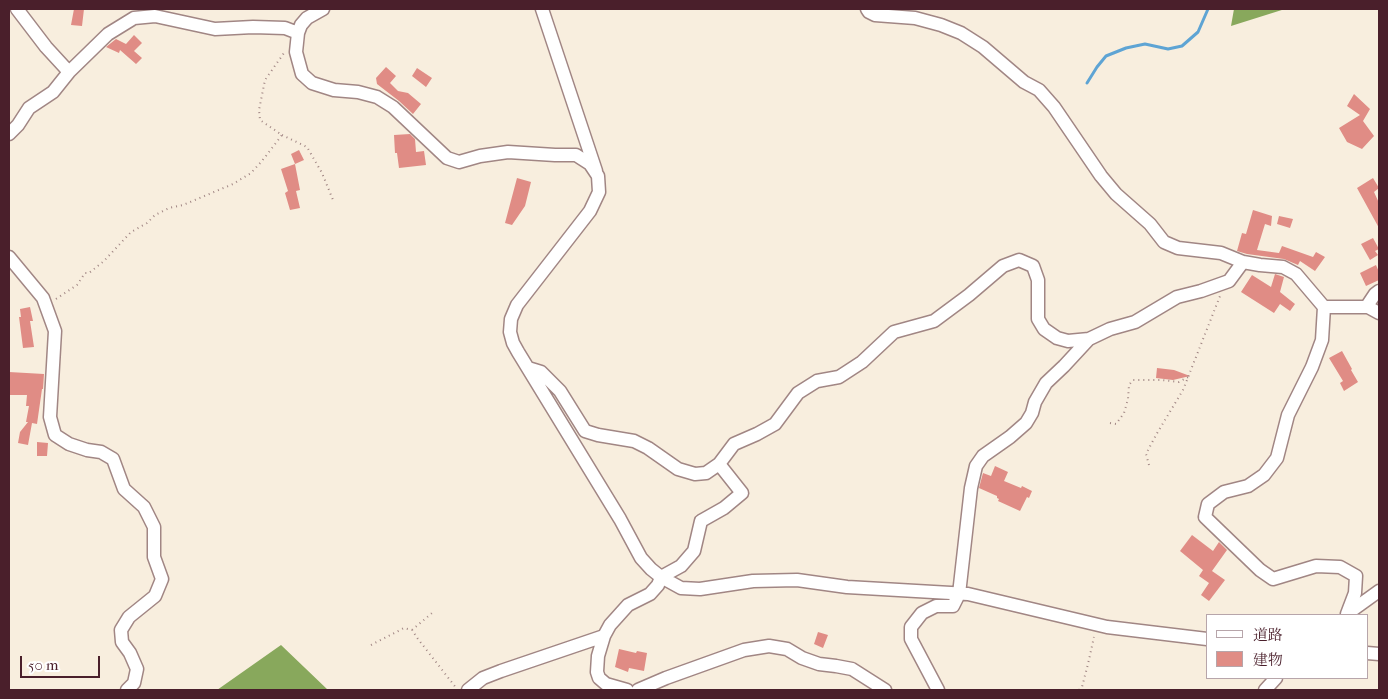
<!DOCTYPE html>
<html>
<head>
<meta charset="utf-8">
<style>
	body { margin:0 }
	#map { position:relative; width:1388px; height:699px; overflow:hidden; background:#f8eede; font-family:"IM FELL French Canon","Noto Serif JP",serif }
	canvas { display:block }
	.frame { position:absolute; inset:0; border:10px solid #4a1f2b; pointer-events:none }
	.legend { position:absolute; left:1206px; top:614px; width:162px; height:65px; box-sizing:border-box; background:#fff; border:1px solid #b7a5aa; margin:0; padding:6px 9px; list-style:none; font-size:15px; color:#4a1f2b }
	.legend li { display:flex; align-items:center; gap:10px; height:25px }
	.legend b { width:25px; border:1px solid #b7a5aa }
	.scale { position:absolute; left:20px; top:656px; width:80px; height:22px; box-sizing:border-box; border:2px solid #4a1f2b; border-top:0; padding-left:6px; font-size:15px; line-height:18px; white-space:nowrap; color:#4a1f2b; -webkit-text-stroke:4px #fff; paint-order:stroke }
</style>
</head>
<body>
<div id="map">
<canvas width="1388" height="699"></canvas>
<div class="frame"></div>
<ul class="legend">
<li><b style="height:6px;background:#fff"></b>道路</li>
<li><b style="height:14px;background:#e08c85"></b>建物</li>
</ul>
<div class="scale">50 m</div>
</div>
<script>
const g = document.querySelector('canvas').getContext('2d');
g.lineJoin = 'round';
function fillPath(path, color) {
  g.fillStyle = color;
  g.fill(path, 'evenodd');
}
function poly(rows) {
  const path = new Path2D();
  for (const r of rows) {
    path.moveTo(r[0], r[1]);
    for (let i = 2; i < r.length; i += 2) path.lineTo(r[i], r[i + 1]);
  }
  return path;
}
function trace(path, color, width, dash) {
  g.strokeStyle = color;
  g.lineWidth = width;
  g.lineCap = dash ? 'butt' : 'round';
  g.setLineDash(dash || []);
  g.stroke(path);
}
fillPath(poly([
	[1234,9,1285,9,1231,26],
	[281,645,328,690,217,690]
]), '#88a85c');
trace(poly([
	[1087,83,1097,67,1106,56,1126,48,1145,44,1168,49,1182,46,1198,32,1208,9]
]), '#5ea4d4', 3);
fillPath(poly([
	[74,9,84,9,82,26,71,25],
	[134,35,142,43,134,51,142,58,136,64,120,50,119,53,106,47,116,39,126,44],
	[386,67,396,76,390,83,398,91,408,93,421,104,413,114,399,101,377,84,376,78],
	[417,68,432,78,426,87,412,76],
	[1354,94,1370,109,1363,121,1374,136,1362,149,1347,142,1339,128,1360,115,1347,106],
	[410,134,415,139,416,152,424,151,426,165,399,168,397,153,395,153,394,135],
	[299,150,304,160,295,164,291,154],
	[295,164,300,190,296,191,300,208,290,210,285,193,288,191,281,169],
	[517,178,531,182,525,206,512,225,505,223],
	[1373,178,1379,188,1374,192,1379,203,1379,228,1357,188],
	[1253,210,1272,216,1271,226,1265,224,1257,250,1279,253,1282,246,1313,257,1316,252,1325,257,1315,271,1300,261,1298,265,1284,259,1247,254,1237,251,1242,233,1246,234],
	[1279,216,1293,219,1290,228,1277,224],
	[1373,238,1379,249,1375,251,1378,255,1370,260,1361,244],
	[1376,265,1379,272,1379,280,1366,286,1360,273],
	[1275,274,1284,277,1280,292,1295,304,1290,311,1280,304,1274,313,1241,292,1252,275,1271,287],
	[30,307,33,321,30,321,34,347,23,348,19,317,21,317,20,309],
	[1342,351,1352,369,1351,370,1358,382,1344,391,1340,383,1343,381,1329,358],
	[1157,368,1174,370,1190,376,1173,380,1156,378],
	[9,372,44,374,43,389,42,389,37,424,32,423,28,445,18,443,20,432,28,422,26,422,29,406,26,406,27,395,10,395],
	[37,442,48,443,47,456,37,456],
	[995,466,1008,472,1004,481,1021,488,1022,486,1032,491,1029,498,1027,497,1020,511,998,501,999,499,997,498,997,496,979,488,983,473,991,476],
	[1192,535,1213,551,1219,542,1227,550,1212,571,1225,580,1209,601,1201,595,1209,583,1199,576,1203,570,1180,551],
	[818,632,828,635,823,648,814,644],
	[619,649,636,653,637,651,647,653,644,671,629,668,628,672,615,667]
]), '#e08c85');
const minor = poly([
	[17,9,46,47,69,72],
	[323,9,307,18,301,25,298,33,296,52,302,74,312,83,334,90,358,92,377,97,393,107,447,158,459,162,480,156,508,152,555,155,576,155,590,164,598,176,599,192,590,211,517,305,511,319,510,332,513,343,518,352,620,519,641,558,651,569,661,577,681,588,700,589,753,581,797,580,847,587,968,594,1107,627,1207,639],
	[542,9,596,171],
	[867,9,869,12,875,15,915,18,941,25,961,33,983,47,1024,82,1039,90,1054,107,1101,176,1116,194,1150,224,1164,242,1178,248,1221,253,1243,262,1260,265,1283,267,1296,274,1324,307,1322,340,1312,367,1288,415,1277,458,1264,475,1248,486,1224,492,1208,504,1205,517,1260,570,1273,579,1316,566,1340,567,1356,576,1355,593,1347,614],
	[9,134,18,125,29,108,53,92,69,72,108,34,134,18,155,16,215,29,253,27,285,28,298,33],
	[9,257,43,298,55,331,50,417,55,435,69,444,87,450,101,452,113,459,124,489,144,507,154,527,154,557,162,579,155,596,129,617,121,630,122,642,130,653,137,669,134,683,127,690],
	[1324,307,1368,307,1379,313],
	[1368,307,1367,306,1375,294,1379,291],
	[528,368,541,372,560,391,585,431,598,435,634,441,648,448,678,469,695,474,706,473,719,464,734,444,757,434,775,424,798,393,817,381,839,377,862,362,894,332,934,321,969,295,1003,266,1019,260,1033,266,1038,280,1038,319,1044,329,1057,338,1068,341,1089,339,1110,329,1135,322,1177,297,1201,291,1229,281,1243,262],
	[1347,614,1379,591],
	[1367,653,1379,654],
	[468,690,483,678,501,671,604,636],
	[627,690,606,684,599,678,597,672,598,656,604,636,610,625,628,605,650,594,658,585,661,577,681,566,694,551,701,521,724,508,742,493,719,464],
	[638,690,666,678,744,650,769,646,787,649,802,658,819,664,836,666,852,669,885,690],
	[938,690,911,639,911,627,922,613,936,606,953,606,959,594,971,488,976,466,983,456,1010,437,1026,423,1032,413,1035,402,1046,383,1064,366,1089,339],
	[1265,690,1276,678]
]);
trace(minor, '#a18684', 15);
trace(poly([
	[282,135,307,147,322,173,333,200],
	[56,299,77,285,85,273,89,273,104,261,131,232,147,223,155,215,169,208,183,205,233,184,251,173,262,161,282,135,260,120,259,110,265,80,284,53],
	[1110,423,1116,424,1124,413,1128,399,1129,385,1133,380,1162,380,1179,382,1188,377],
	[1149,465,1146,454,1156,435,1183,390,1220,296],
	[412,630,432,613],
	[371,645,404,628,412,630,418,639,457,689],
	[1079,690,1082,687,1088,664,1094,637]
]), '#a18684', 2, [1, 4]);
trace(minor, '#fff', 12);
</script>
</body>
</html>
